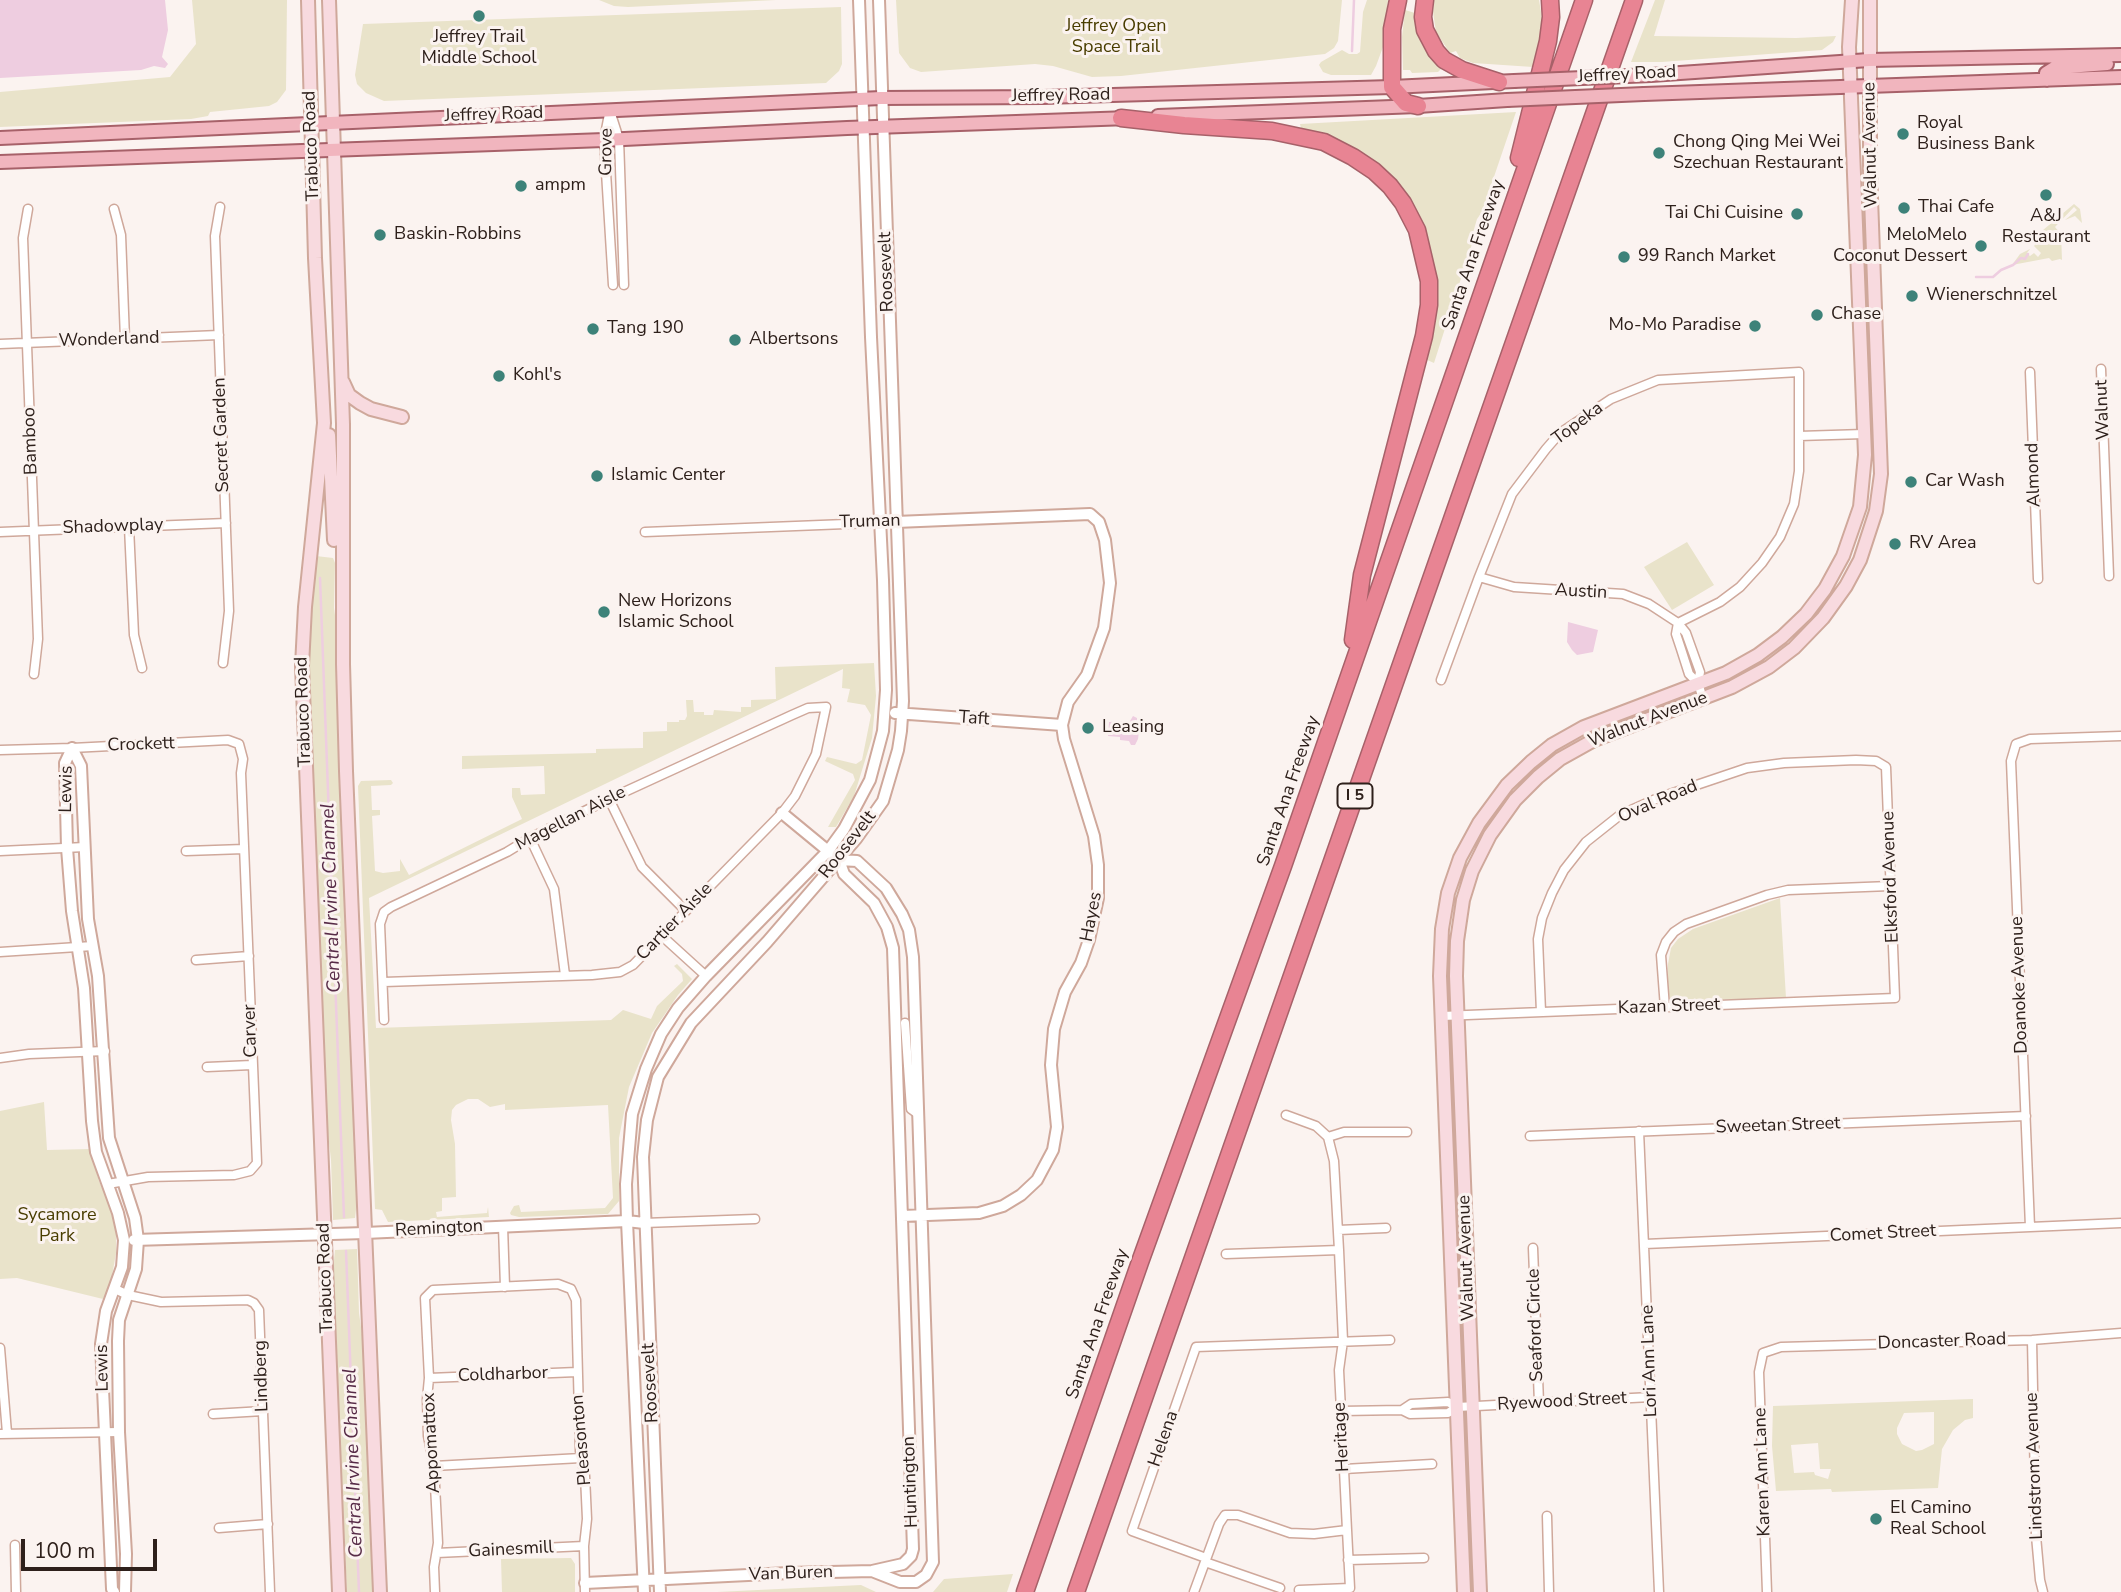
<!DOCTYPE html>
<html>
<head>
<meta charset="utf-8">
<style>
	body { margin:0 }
	#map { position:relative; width:2121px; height:1592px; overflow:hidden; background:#fbf3f0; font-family:"Nunito Sans",sans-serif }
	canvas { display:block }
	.scale { position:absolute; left:21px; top:1539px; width:136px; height:32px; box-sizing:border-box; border:4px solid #2e201b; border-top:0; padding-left:9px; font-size:21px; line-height:24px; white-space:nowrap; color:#2e201b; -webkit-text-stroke:5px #fbf3f0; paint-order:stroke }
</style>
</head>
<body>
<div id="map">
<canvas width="2121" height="1592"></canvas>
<div class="scale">100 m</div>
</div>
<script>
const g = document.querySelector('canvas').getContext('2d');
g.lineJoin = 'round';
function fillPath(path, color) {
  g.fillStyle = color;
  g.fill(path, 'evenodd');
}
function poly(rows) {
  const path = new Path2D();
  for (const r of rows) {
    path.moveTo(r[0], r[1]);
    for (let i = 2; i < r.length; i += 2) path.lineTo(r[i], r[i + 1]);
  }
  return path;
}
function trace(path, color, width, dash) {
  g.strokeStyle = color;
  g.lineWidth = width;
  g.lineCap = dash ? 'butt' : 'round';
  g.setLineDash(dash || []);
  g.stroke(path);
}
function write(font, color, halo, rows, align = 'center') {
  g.font = font + ' "Nunito Sans",sans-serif';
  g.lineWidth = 6;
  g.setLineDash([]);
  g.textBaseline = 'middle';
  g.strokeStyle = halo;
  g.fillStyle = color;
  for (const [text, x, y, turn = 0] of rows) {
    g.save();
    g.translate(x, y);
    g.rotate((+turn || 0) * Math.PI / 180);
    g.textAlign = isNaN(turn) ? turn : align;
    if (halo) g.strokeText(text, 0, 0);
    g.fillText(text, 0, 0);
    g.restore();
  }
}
fillPath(poly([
	[192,0,287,0,286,90,277,102,269,106,210,112,208,116,191,119,0,127,0,92,170,77,196,44],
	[599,0,776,0,628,7,614,6],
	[896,0,1342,0,1338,41,1334,48,1325,54,1121,76,1092,77,1053,66,1035,64,921,72,910,68,899,53],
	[1367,0,1388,0,1383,47,1376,66,1371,75,1331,75,1323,72,1319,65,1321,62,1342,50,1349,54,1357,54,1360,52,1363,12],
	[1434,0,1539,0,1542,18,1540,46,1533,67,1473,63,1460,58,1456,51,1450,53,1436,32,1433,12],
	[1655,0,1665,0,1654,36,1796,38,1836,36,1833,42,1822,50,1662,62,1631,62],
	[841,7,842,64,839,71,826,83,384,101,366,93,357,84,355,75,363,24],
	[1405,10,1415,13,1421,41,1430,56,1442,68,1438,72,1412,73,1410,70,1403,70,1402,37],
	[1516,112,1482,212,1477,219,1472,236,1472,244,1434,363,1425,359,1435,276,1432,257,1419,220,1335,139,1301,128,1300,124],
	[2074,204,2080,209,2082,223,2075,216,2065,220,2077,210,2074,207,2055,227,2061,234,2062,260,2060,259,2052,261,2049,258,2012,265,2020,254,2030,249,2027,253,2030,256,2034,253,2038,257,2041,253,2034,246,2037,242,2034,239,2030,241],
	[1687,542,1714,585,1672,610,1644,567],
	[316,556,333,558,335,563,334,608,338,636,358,1193,355,1218,333,1220,331,1160,327,1124,309,689,309,631],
	[874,663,876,696,872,738,854,796,836,827,828,827,855,780,853,774,825,761,827,757,856,764,862,760,871,715,865,705,847,702,850,689,842,688,843,669,369,898,376,1028,611,1020,623,1010,651,1019,657,1006,683,981,682,974,674,966,677,964,692,979,678,995,652,1033,629,1087,619,1138,619,1201,608,1214,519,1217,511,1215,510,1213,514,1206,519,1205,521,1212,605,1208,613,1198,608,1105,505,1110,505,1104,490,1107,478,1099,468,1099,456,1105,452,1110,451,1120,455,1144,456,1197,442,1198,442,1211,436,1212,437,1217,487,1213,488,1207,489,1217,388,1222,382,1210,375,1209,358,786,361,781,391,780,393,783,391,785,371,786,372,810,380,810,380,815,372,816,375,871,383,873,400,871,400,859,409,875,522,819,512,797,512,788,520,788,521,795,545,794,544,766,462,769,462,756,596,753,596,749,643,748,643,732,667,731,667,722,679,722,679,720,685,720,687,716,686,700,693,700,694,712,704,712,704,715,713,715,714,710,741,712,741,707,751,707,751,700,776,699,775,667],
	[1780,898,1786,998,1670,1001,1667,980,1668,964,1671,948,1678,939,1693,929],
	[44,1102,47,1150,90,1149,99,1181,110,1206,116,1232,116,1253,111,1282,103,1299,17,1278,0,1279,0,1111],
	[357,1249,359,1313,364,1349,374,1592,347,1592,332,1280,335,1250],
	[1973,1399,1973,1418,1965,1420,1953,1430,1942,1449,1938,1488,1832,1492,1831,1489,1776,1491,1772,1446,1773,1406],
	[1904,1413,1934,1412,1934,1444,1922,1450,1916,1451,1902,1444,1897,1434,1897,1428],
	[1818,1443,1820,1469,1831,1469,1828,1479,1815,1475,1814,1472,1794,1473,1791,1445],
	[571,1558,575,1564,575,1592,502,1592,501,1559],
	[1013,1574,1007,1592,933,1592,944,1579],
	[861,1585,876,1592,717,1592]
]), '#e9e3ca');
fillPath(poly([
	[0,0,165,0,168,30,162,57,168,64,165,68,154,66,141,70,0,78],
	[1568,622,1598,630,1593,652,1577,655,1572,650,1567,642],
	[1133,716,1137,718,1137,724,1140,724,1138,739,1135,745,1131,745,1129,741,1120,740,1120,737,1108,736,1109,722,1130,721]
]), '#eecde0');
trace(poly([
	[1352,51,1354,0],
	[1976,277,1993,277,2001,270,2013,265,2021,258,2025,259,2028,254],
	[320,578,344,1217],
	[346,1251,359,1592]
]), '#eecde0', 2.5);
const minor = poly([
	[610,111,619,139,624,285],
	[609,114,604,140,613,285],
	[220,207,215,236,229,611,223,663],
	[28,209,23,238,38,639,34,674],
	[114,209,121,235,125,339],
	[0,344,219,335],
	[2101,369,2109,576],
	[2030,372,2038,579],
	[1799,436,1864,434],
	[129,527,134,635,142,668],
	[0,532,226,523],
	[645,532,896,522],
	[1479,577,1514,587,1623,594,1649,604,1678,623,1686,633,1700,672,1698,683],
	[1678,623,1676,634,1681,649,1689,674,1698,683,1703,699],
	[1441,680,1479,577,1512,494,1546,449,1560,433,1611,399,1658,380,1799,372,1799,471,1794,504,1780,537,1762,563,1740,587,1720,602,1678,623],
	[0,750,72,748,228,740,239,744,243,759,241,773,257,1163,250,1171,234,1175,148,1177,108,1184],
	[609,799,642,867,686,911],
	[530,838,554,889,565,975],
	[0,851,85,847],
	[186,851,244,849],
	[662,936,706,976],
	[0,952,93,946],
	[196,960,249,956],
	[384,982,592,975,620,972,633,965,782,813,795,796,816,754,826,707,808,708,792,715,609,799,530,838,507,852,391,907,384,912,380,924,384,1020],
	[1665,1008,1661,955,1666,942,1674,932,1686,924,1767,895,1788,890,1890,886],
	[1442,1016,1895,998,1886,767,1876,761,1856,760,1784,763,1747,768,1658,798,1620,815,1586,842,1564,870,1552,893,1542,918,1538,939,1541,1012],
	[905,1023,911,1109,918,1114],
	[0,1058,29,1054,105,1051],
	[207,1067,252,1065],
	[1286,1115,1316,1126,1328,1137],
	[1639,1131,1659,1592],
	[1530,1136,2026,1116],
	[1328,1137,1344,1132,1407,1132],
	[644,1223,755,1219],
	[503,1226,505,1287],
	[2030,1227,2011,761,2016,744,2030,739,2121,736],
	[1338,1230,1386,1228],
	[1645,1244,2121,1223],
	[1533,1248,1539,1403],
	[1226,1254,1339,1250],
	[115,1289,128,1295,161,1302,248,1300,254,1303,259,1310,270,1592],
	[2032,1340,2036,1536,2040,1580,2043,1592],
	[0,1348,7,1433],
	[429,1378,577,1372],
	[1402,1410,1411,1404,1448,1402,1457,1407,1651,1397],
	[1341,1411,1402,1410,1410,1414,1448,1413,1457,1407],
	[213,1414,263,1411],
	[0,1434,119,1432],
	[434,1466,581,1458],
	[1344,1469,1432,1464],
	[1547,1516,1549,1592],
	[219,1528,268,1524],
	[15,1545,16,1592],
	[437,1553,584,1546],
	[1206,1558,1132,1531,1196,1347,1390,1340],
	[1348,1560,1424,1558],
	[1205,1562,1280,1588],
	[1299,1590,1350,1588,1347,1530],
	[435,1592,434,1567,438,1543,434,1466,428,1436,427,1399,429,1378,425,1298,433,1290,558,1284,571,1289,576,1300,580,1451,585,1476,587,1519,584,1546,585,1592],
	[1194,1592,1219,1524,1225,1515,1238,1515,1290,1533,1314,1534,1347,1530,1339,1370,1343,1341,1339,1250,1334,1161,1328,1137],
	[1767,1592,1759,1372,1763,1353,1781,1347,2032,1340,2121,1333]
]);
const tertiary = poly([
	[896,522,1090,514,1099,522,1105,540,1110,583,1104,628,1087,675,1068,702,1062,725,1064,739,1094,836,1098,865,1098,898,1089,940,1081,963,1065,992,1054,1029,1051,1065,1057,1127,1053,1150,1037,1180,1021,1195,1003,1206,979,1213,902,1216],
	[895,713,1062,725],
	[72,748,65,763,67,848,72,911,84,988,92,1121,96,1152,118,1213,124,1240,122,1267,106,1311,101,1344,112,1589,114,1592],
	[72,748,81,766,88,919,98,976,109,1138,135,1218,138,1240,136,1269,119,1320,118,1341,119,1432,126,1554,125,1592],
	[839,860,857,861,886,888,902,914,909,930,913,957,933,1562,926,1575,916,1582,900,1582,872,1571],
	[134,1240,365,1233,627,1221,644,1223],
	[585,1583,789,1573,872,1571,903,1564,911,1556,913,1549,893,948,887,927,874,903,844,874,839,860,782,813],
	[644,1592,627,1221,626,1184,632,1114,646,1069,661,1034,678,1008,706,976,828,851,844,829,870,780,883,731,886,690,883,580,871,337,859,0],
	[660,1592,643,1157,647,1120,658,1077,691,1023,767,942,856,839,883,801,898,750,901,731,903,701,879,0]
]);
const secondary = poly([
	[308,0,315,258,324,423,305,607,302,666,339,1592],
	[329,0,343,424,343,664,346,771,380,1592],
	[343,382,349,395,360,403,371,409,402,417],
	[329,435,334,540],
	[1464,1592,1440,976,1442,929,1448,893,1460,858,1479,823,1507,785,1531,762,1552,745,1584,727,1726,673,1758,655,1782,637,1806,614,1825,589,1843,556,1860,507,1865,455,1849,47,1852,0],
	[1480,1592,1456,976,1457,941,1463,900,1472,871,1490,835,1515,800,1538,777,1560,759,1594,740,1732,687,1769,667,1794,648,1823,618,1846,586,1860,560,1876,511,1881,474,1870,170,1870,0]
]);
const primary = poly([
	[1651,75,1869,60,2121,55],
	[2047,80,2046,73,2054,68,2107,64],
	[1644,94,2121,77],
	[1158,116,1418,106,1507,100],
	[0,138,881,98,1043,97,1392,87,1514,81],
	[0,162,604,140,847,128,1129,118]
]);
const motorway = poly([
	[1398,0,1392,29,1392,87,1406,103,1418,106],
	[1425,0,1423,17,1425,30,1436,51,1444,60,1462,70,1499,82],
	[1121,118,1184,125,1272,131,1324,142,1353,157,1374,171,1390,186,1403,203,1417,230,1429,281,1429,305,1424,336,1362,575,1353,640],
	[1519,158,1548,41,1551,17,1550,0],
	[1025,1592,1140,1262,1283,866,1584,0],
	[1076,1592,1634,0]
]);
trace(minor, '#cfa89b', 11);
trace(tertiary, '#cfa89b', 14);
trace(secondary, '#cfa89b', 16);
trace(primary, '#a76169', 16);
trace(motorway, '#a76169', 19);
trace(minor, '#fff', 8);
trace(tertiary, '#fff', 10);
trace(secondary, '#f8dadf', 12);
trace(primary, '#f1b5be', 12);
trace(motorway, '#e88493', 16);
const primaryBridge = poly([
	[1514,81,1651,75],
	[1507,100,1644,94]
]);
trace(primaryBridge, '#a76169', 16, []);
trace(primaryBridge, '#f1b5be', 12);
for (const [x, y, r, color] of [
	[479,16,7,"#3d8279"],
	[1903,134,7,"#3d8279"],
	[1659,153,7,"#3d8279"],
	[521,186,7,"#3d8279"],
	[2046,195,7,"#3d8279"],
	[1904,208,7,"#3d8279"],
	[1797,214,7,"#3d8279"],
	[380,235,7,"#3d8279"],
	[1981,246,7,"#3d8279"],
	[1624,257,7,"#3d8279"],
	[1912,296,7,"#3d8279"],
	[1817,315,7,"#3d8279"],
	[1755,326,7,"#3d8279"],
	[593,329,7,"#3d8279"],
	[735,340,7,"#3d8279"],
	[499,376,7,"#3d8279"],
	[597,476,7,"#3d8279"],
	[1911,482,7,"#3d8279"],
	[1895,544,7,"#3d8279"],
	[604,612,7,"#3d8279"],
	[1088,728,7,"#3d8279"],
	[1876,1519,7,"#3d8279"]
]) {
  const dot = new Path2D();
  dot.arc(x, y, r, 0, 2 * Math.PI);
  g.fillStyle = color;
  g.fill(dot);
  trace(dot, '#fbf3f0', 2.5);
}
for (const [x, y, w] of [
	[1355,796,35]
]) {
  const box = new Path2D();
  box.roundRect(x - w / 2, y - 12.5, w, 25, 5);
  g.fillStyle = '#fbf3f0';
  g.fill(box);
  trace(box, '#2e201b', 2);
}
write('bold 16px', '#2e201b', null, [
	["I 5",1355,796]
]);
write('18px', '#493d00', '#fbf3f0', [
	["Jeffrey Open",1116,27],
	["Space Trail",1116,48],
	["Sycamore",57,1216],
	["Park",57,1237]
]);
write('18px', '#2e201b', '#fbf3f0', [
	["Jeffrey Trail",479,38,"center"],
	["Middle School",479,59,"center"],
	["Royal",1917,124],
	["Business Bank",1917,145],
	["Chong Qing Mei Wei",1673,143],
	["Szechuan Restaurant",1673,164],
	["ampm",535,186],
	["Thai Cafe",1918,208],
	["Tai Chi Cuisine",1783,214,"right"],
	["A&J",2046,217,"center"],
	["Restaurant",2046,238,"center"],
	["Baskin-Robbins",394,235],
	["MeloMelo",1967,236,"right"],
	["Coconut Dessert",1967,257,"right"],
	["99 Ranch Market",1638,257],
	["Wienerschnitzel",1926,296],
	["Chase",1831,315],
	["Mo-Mo Paradise",1741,326,"right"],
	["Tang 190",607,329],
	["Albertsons",749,340],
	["Kohl's",513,376],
	["Islamic Center",611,476],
	["Car Wash",1925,482],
	["RV Area",1909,544],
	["New Horizons",618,602],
	["Islamic School",618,623],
	["Leasing",1102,728],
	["El Camino",1890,1509],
	["Real School",1890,1530]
], 'left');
write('18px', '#2e201b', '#fbf3f0', [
	["Jeffrey Road",1627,75,-3],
	["Jeffrey Road",1061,96,-1],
	["Jeffrey Road",494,115,-2],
	["Walnut Avenue",1871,145,-91],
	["Trabuco Road",312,146,-92],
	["Grove",607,152,-89],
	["Santa Ana Freeway",1474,255,-71],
	["Roosevelt",887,272,-92],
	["Wonderland",109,340,-2],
	["Walnut",2103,410,-92],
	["Topeka",1578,424,-37],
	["Secret Garden",222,435,-92],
	["Bamboo",31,441,-92],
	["Almond",2034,475,-92],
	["Truman",870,522,-2],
	["Shadowplay",113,527,-2],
	["Austin",1581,592,3],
	["Trabuco Road",304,712,-92],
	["Taft",974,719,4],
	["Walnut Avenue",1648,720,-21],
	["Crockett",141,745,-2],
	["Lewis",67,789,-89],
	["Santa Ana Freeway",1289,791,-71],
	["Oval Road",1658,802,-23],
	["Magellan Aisle",571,819,-27],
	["Roosevelt",848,845,-52],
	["Elksford Avenue",1891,877,-92],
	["Hayes",1092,917,-79],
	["Cartier Aisle",675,922,-46],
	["Doanoke Avenue",2020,985,-92],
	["Kazan Street",1669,1007,-2],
	["Carver",251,1031,-92],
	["Sweetan Street",1778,1126,-2],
	["Remington",439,1229,-3],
	["Comet Street",1883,1234,-3],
	["Walnut Avenue",1467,1258,-92],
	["Trabuco Road",326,1278,-92],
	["Santa Ana Freeway",1098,1324,-71],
	["Seaford Circle",1536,1325,-92],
	["Doncaster Road",1942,1342,-2],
	["Lori Ann Lane",1650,1361,-92],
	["Lewis",103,1368,-91],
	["Coldharbor",503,1375,-2],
	["Lindberg",262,1376,-92],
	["Roosevelt",651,1383,-93],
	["Ryewood Street",1562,1402,-3],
	["Heritage",1342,1437,-93],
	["Helena",1164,1439,-71],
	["Pleasonton",582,1440,-95],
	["Appomattox",432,1443,-93],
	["Lindstrom Avenue",2035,1466,-92],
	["Karen Ann Lane",1763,1472,-92],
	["Huntington",911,1482,-92],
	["Gainesmill",511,1550,-3],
	["Van Buren",791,1574,-2]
]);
write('italic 19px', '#572b47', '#fbf3f0', [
	["Central Irvine Channel",332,898,-92],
	["Central Irvine Channel",354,1463,-92]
]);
</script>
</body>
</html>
